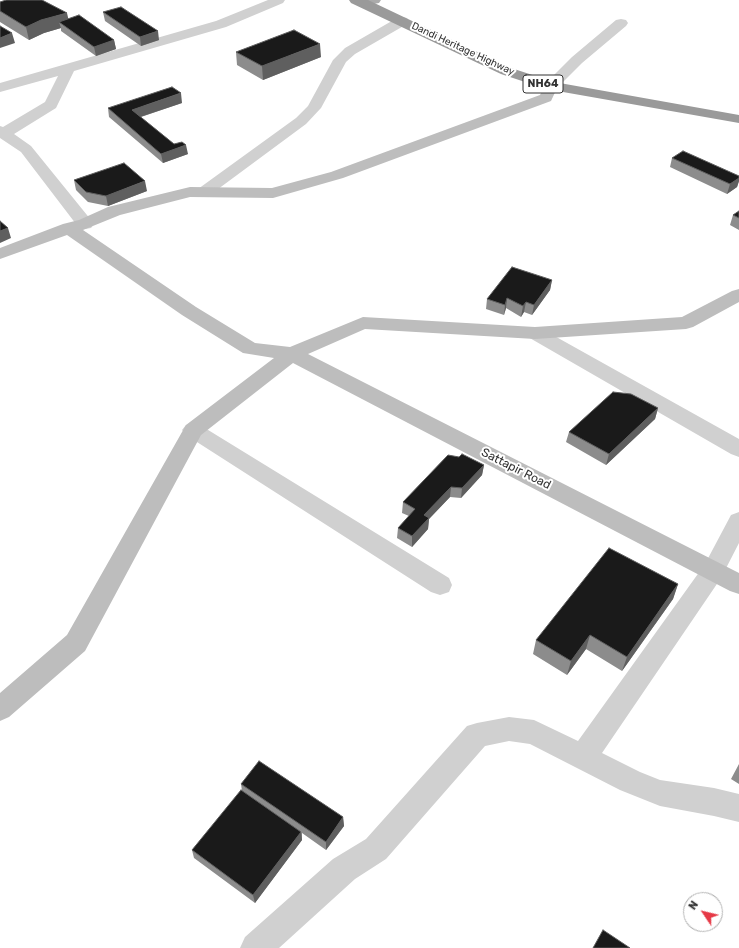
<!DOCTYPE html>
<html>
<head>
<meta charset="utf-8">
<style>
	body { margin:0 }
	#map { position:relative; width:739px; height:948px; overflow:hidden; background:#fff; font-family:Rubik,sans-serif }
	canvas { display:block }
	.north { position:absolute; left:683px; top:892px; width:40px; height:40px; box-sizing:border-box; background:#fff; border:1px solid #adadad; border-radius:50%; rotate:305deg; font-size:11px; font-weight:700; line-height:16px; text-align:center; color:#333 }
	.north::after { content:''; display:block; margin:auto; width:14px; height:18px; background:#e63946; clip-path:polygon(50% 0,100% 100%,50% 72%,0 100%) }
</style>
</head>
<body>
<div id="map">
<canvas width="739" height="948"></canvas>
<div class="north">N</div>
</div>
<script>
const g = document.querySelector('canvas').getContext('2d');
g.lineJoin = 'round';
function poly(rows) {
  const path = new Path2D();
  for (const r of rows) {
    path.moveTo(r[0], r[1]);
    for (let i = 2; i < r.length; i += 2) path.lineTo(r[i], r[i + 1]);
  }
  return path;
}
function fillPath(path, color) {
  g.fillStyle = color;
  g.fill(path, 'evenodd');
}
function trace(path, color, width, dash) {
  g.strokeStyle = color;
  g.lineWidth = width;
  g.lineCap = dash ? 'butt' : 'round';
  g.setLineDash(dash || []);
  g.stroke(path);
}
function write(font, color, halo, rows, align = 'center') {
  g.font = font + ' Rubik,sans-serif';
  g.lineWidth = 4;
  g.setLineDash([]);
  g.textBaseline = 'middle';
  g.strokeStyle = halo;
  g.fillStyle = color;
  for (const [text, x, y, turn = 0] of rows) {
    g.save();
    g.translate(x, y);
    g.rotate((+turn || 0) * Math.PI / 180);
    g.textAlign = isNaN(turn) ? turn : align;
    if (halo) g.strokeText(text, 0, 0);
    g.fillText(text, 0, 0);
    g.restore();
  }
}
fillPath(poly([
	[268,0,285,0,283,3,226,27,74,71,56,108,14,134,31,146,91,220,94,224,91,228,85,229,79,228,21,152,0,138,0,126,3,127,45,102,58,76,0,92,0,83,216,21,268,0],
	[402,17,407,18,409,21,407,24,355,54,346,62,321,108,306,124,210,195,204,197,198,195,196,192,198,189,296,118,308,106,333,60,345,48,397,18,402,17],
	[621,19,626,20,628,23,626,26,582,63,556,89,551,90,546,89,544,86,546,83,572,57,616,20,621,19],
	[535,327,542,329,739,439,739,457,731,454,528,337,525,333,528,329,535,327],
	[193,423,200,425,449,578,452,585,449,592,440,595,431,592,186,435,182,430,186,425,193,423],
	[739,512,739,543,721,578,602,753,640,772,660,780,714,788,739,794,739,822,714,816,660,806,620,790,530,744,509,741,485,746,386,859,355,879,279,948,240,948,245,937,333,859,366,839,467,726,477,723,509,717,534,720,578,741,705,564,731,515,739,512]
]), '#d0d0d0');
fillPath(poly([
	[551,82,556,83,558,86,551,101,343,178,273,198,190,197,120,215,83,230,196,307,255,343,290,347,363,317,535,327,682,317,732,291,739,289,739,302,693,327,686,329,535,339,365,329,308,354,739,573,739,594,730,591,293,363,201,435,85,651,9,717,0,721,0,693,67,635,186,425,274,358,243,353,182,315,67,235,0,259,0,248,63,224,79,220,108,207,190,187,272,188,331,172,540,95,546,83,551,82]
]), '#bdbdbd');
fillPath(poly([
	[357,0,381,0,379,3,362,6,358,5,356,2,357,0]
]), '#ababab');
fillPath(poly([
	[349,0,368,0,511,68,554,82,739,115,739,123,546,89,501,74,351,3,349,0]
]), '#9a9a9a');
fillPath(poly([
	[0,2,68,19,114,40,116,49,96,56,61,31,61,28,44,33,29,40,0,22],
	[103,12,159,40,141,46,105,21],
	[236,52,321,57,263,80,237,65],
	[182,103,141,117,174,144,188,154,163,163,109,117,108,108],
	[672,158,739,176,739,181,737,187,727,194,670,167],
	[74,180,147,191,108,206,88,202,76,190],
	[739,211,739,230,730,225,733,215],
	[552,280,550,290,532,315,524,312,521,317,506,308,504,315,486,309,487,299],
	[658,408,655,419,606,465,566,442,569,432],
	[459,457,484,465,482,475,461,498,450,497,429,519,428,529,412,547,397,538,398,528,409,516,402,513,403,502],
	[678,584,673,599,622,671,586,649,567,675,533,654,536,640],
	[739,764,739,784,731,779],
	[241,784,343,817,344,826,326,850,302,833,302,840,255,903,194,858,192,850,242,791]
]), '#8c8c8c');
fillPath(poly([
	[67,13,70,26,59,22,61,28,44,33,29,40,26,27,41,20],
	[158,31,159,40,141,46,140,37],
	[12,33,15,43,0,48,0,38],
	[114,40,116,49,96,56,94,47],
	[320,44,321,57,263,80,262,66],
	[181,93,182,103,134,119,132,110],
	[186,145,188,154,163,163,161,154],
	[739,178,739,181,737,187,727,194,730,184],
	[145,181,147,191,108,206,106,196],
	[8,228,11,238,0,243,0,231],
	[552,280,550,290,532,315,534,305],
	[507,298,506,308,504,315,505,305],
	[526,302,524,312,521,317,523,306],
	[658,408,655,419,606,465,609,454],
	[484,465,482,475,461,498,462,488],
	[451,487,450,497,429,519,428,529,412,547,412,536,424,515],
	[678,584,673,599,622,671,627,657],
	[590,635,586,649,567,675,571,661],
	[343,817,344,826,326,850,326,842],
	[301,832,302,840,255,903,253,895]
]), '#5f5f5f');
const building = poly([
	[6,0,42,0,67,13,41,20,26,27,0,11,0,2,6,0],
	[121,7,158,31,140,37,103,12,121,7],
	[79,15,114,40,94,47,59,22,79,15],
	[0,26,12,33,0,38,0,26],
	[294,30,320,44,262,66,236,52,294,30],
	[172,87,181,93,132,110,174,144,182,142,186,145,161,154,108,108,172,87],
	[683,151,739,176,739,178,730,184,672,158,683,151],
	[124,163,145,181,106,196,86,192,74,180,124,163],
	[739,211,739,218,733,215,739,211],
	[0,221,8,228,0,231,0,221],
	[512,267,552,280,534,305,526,302,523,306,507,298,505,305,487,299,512,267],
	[613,392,631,394,658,408,609,454,569,432,613,392],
	[462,454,484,465,462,488,451,487,424,515,429,518,412,536,398,528,415,509,403,502,448,455,459,457,462,454],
	[609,548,678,584,627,657,590,635,571,661,536,640,609,548],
	[259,761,343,817,326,842,241,784,259,761],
	[241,790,301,832,253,895,192,850,241,790],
	[603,930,630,948,593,948,603,930]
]);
fillPath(building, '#1a1a1a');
trace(building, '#5f5f5f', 1);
write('10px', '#333', '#fff', [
	["Dandi Heritage Highway",463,49,25]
]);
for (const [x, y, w] of [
	[543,84,40]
]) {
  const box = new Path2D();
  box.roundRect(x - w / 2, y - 9, w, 18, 3);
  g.fillStyle = '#fff';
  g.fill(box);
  trace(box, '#333', 1);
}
write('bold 11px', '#333', null, [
	["NH64",543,84]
]);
write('12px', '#333', '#fff', [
	["Sattapir Road",516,469,27]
]);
</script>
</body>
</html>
